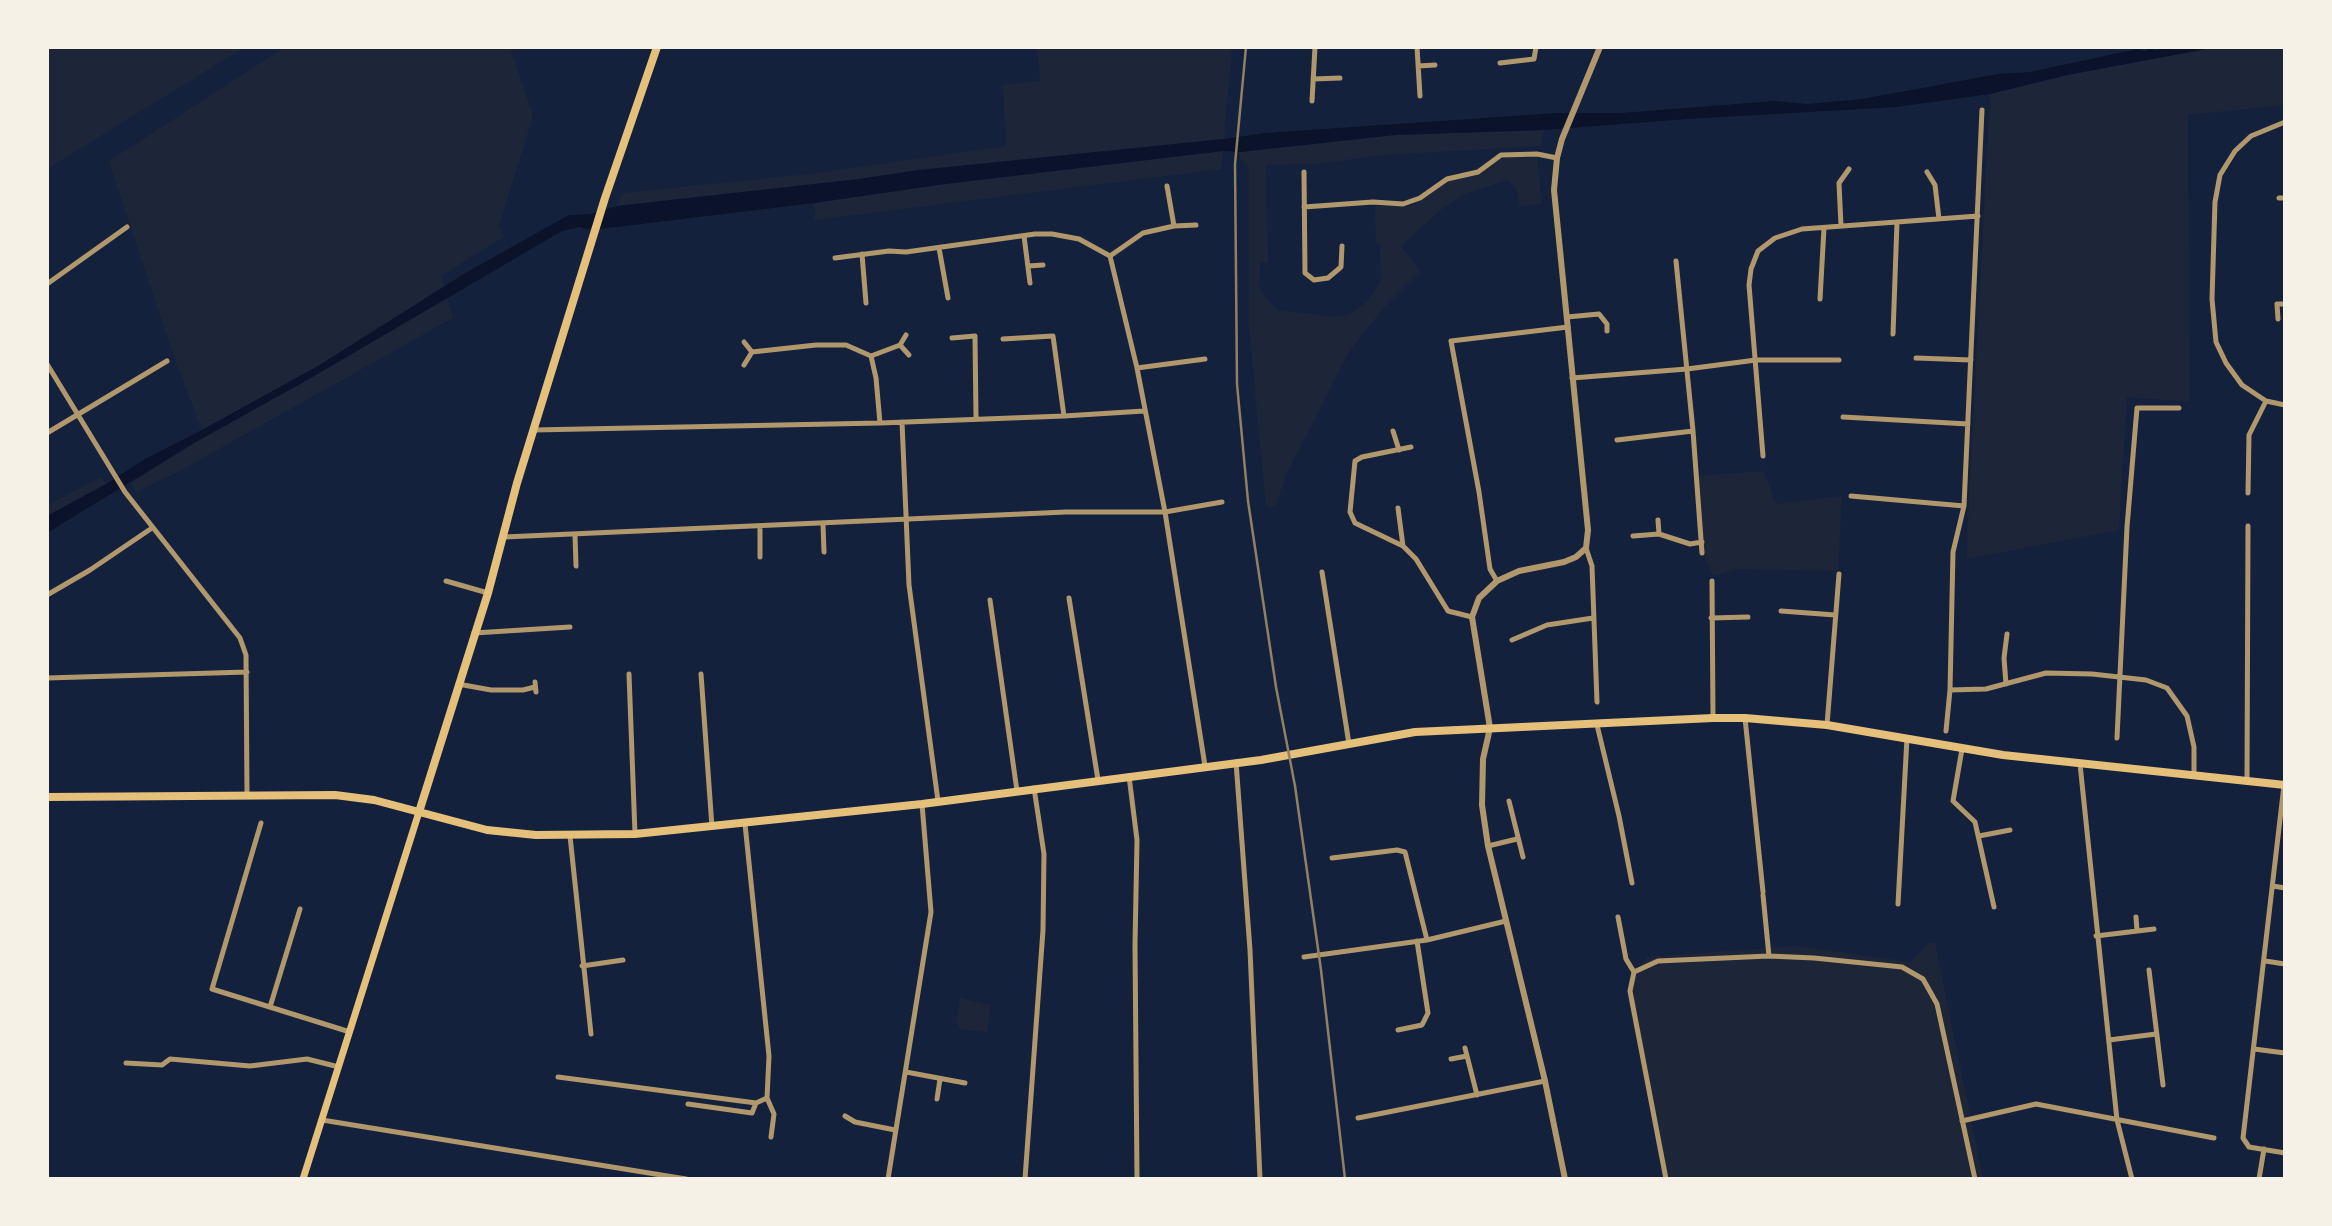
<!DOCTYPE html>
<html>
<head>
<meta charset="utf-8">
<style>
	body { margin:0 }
	#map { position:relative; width:2332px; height:1226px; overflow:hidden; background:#14213d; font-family:"Nunito Sans",sans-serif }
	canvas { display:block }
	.frame { position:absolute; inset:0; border:49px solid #f6f1e7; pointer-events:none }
</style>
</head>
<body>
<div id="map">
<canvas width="2332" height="1226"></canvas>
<div class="frame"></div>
</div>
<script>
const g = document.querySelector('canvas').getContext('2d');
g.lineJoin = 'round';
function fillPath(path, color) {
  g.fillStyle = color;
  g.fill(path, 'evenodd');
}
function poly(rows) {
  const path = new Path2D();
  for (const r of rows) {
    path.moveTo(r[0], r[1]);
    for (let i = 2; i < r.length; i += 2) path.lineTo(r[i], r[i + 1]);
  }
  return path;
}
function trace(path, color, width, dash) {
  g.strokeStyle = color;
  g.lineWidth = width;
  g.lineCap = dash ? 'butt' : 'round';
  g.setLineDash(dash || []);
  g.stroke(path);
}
fillPath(poly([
	[47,47,245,47,47,169],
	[285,47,510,47,533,116,499,226,504,237,441,276,444,287,318,366,202,430,176,362,109,161],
	[1037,47,1232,47,1224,139,919,170,859,179,617,206,622,193,810,174,1006,146,1003,85,1040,81],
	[2217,47,2285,47,2285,105,2188,115,2190,402,2127,397,2119,530,1966,559,1990,94,2067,75],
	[1544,130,1541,146,1383,155,1316,164,1266,165,1268,262,1260,263,1259,286,1267,300,1279,310,1334,317,1350,314,1367,302,1381,280,1380,244,1376,243,1375,206,1413,205,1438,186,1490,162,1521,154,1537,154,1542,204,1520,206,1516,189,1508,180,1464,194,1439,211,1401,246,1420,271,1385,306,1349,352,1287,473,1275,507,1266,506,1249,328,1249,166,1240,158,1240,152,1395,135],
	[1223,151,1221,169,815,220,814,203,945,184],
	[447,297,453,318,178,472,136,492,131,483,194,443,309,379],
	[1764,471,1776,504,1842,496,1838,571,1738,569,1713,576,1704,555,1698,476],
	[102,477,106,484,47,516,47,505],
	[1928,943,1935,943,1983,1179,1666,1179,1628,1000,1636,974,1646,957,1796,946,1911,962],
	[960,998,991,1005,987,1032,961,1029,956,1022]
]), '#1d2539');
fillPath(poly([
	[2166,47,2217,47,2067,75,1990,94,1896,107,1687,119,1544,130,1395,135,1240,152,1223,151,945,184,814,203,592,230,579,227,562,231,309,379,194,443,47,533,47,516,106,484,145,459,202,430,318,366,467,272,569,215,591,214,617,206,859,179,919,170,1224,139,1265,133,1557,113,1622,113,1774,101,1807,104,1862,99,1998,74,2030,72,2137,49,2145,51,2150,48,2157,50]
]), '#0b132b');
trace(poly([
	[1417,47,1420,96],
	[1500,63,1534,59,1536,47],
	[1418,66,1435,65],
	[1313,79,1340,78],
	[1312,101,1315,47],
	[2285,122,2251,136,2235,151,2220,175,2215,202,2212,299,2216,342,2226,363,2242,385,2266,401,2285,405],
	[1304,172,1305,273,1314,280,1328,278,1341,267,1342,246],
	[1927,172,1935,185,1939,219],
	[2279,198,2285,198],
	[1304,207,1373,202,1403,204,1420,198,1447,179,1478,172,1501,155,1537,154,1557,158],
	[1174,226,1196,225],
	[1841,226,1839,183,1849,169],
	[1024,236,1030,283],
	[939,248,948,298],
	[862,254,866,303],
	[1110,256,1143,233,1174,226,1167,186],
	[835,258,889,251,906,252,1035,234,1052,234,1079,239,1110,256,1137,368,1165,512,1205,766],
	[1676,261,1693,431,1702,553],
	[1028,266,1043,265],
	[47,284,127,227],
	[1820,299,1824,228],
	[1567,317,1599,314,1607,324,1607,331],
	[2278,319,2277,304,2285,304],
	[1893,334,1897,222],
	[906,335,900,345,909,355],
	[952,338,975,336,976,418],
	[1003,339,1053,336,1064,416],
	[744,342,752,352,744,365],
	[752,352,816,345,846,345,871,356,876,378,880,423],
	[871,356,900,345],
	[1916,358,1971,360],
	[47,364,125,492,240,638,246,655,247,795],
	[1137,368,1205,359],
	[1572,378,1687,369,1756,360,1839,360],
	[1843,417,1968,424],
	[902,422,909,585,938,801],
	[533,430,880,423,1064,416,1144,411],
	[1393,431,1399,450],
	[47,433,167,361],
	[1617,440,1693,431],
	[1411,447,1362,457,1355,461,1350,512,1355,523,1403,546,1416,559,1448,611,1472,617],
	[1763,456,1749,285,1751,269,1758,251,1775,238,1802,229,1978,216],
	[2248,493,2249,435,2266,401],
	[1851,496,1964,506],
	[1398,508,1403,546],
	[1658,520,1659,534],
	[823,524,824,552],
	[760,527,760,557],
	[575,535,576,566],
	[1633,536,1659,534,1690,544,1702,542],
	[504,537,1066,512,1165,512,1222,502],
	[1586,548,1592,566,1597,702],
	[1322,572,1349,744],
	[446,581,488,593],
	[1497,581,1490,569,1479,492,1451,341,1568,327],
	[1712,581,1713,718],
	[47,595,90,570,152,528],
	[1069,598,1098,780],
	[990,600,1017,791],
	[1781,611,1835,615],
	[1711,618,1748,617],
	[474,633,570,627],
	[1512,640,1547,625,1593,618],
	[629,674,635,834],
	[701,674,712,827],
	[47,678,247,672],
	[535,682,536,692],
	[458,684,491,690,523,690,535,687],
	[2006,684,2004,658,2007,634],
	[1950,690,1986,689,2046,673,2092,674,2146,680,2167,688,2187,716,2194,747,2194,775],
	[1745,718,1763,892],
	[1597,725,1619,816,1632,883],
	[1827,725,1839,574],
	[1946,731,1950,690,1953,552,1964,506,1982,110],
	[2117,738,2127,527,2137,408,2179,408],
	[1962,749,1953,801,1975,822,1994,907],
	[1236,762,1250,950,1260,1179],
	[2080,764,2117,1120,2132,1179],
	[1129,776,1137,840,1135,945,1137,1179],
	[2247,781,2248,526],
	[2284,785,2243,1138,2249,1147,2285,1153],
	[1509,801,1523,857],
	[261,823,212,989,350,1032],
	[570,836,591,1034],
	[1979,836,2010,830],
	[1488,846,1517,839],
	[1332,858,1397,850,1405,852,1427,940],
	[2273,886,2285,888],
	[1763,895,1769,956],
	[1898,904,1907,738],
	[1618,917,1626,959,1634,972],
	[2136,917,2137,931],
	[2096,936,2154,929],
	[1304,957,1427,940,1506,921],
	[2265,961,2285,964],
	[582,966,623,960],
	[2149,970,2163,1085],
	[270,1007,300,909],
	[1398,1030,1422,1025,1428,1013,1417,941],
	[2109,1040,2156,1034],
	[1465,1048,1477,1095],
	[2254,1049,2285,1053],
	[1451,1059,1467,1056],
	[126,1063,162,1065,170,1059,250,1066,307,1059,339,1067],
	[906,1072,965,1083],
	[558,1077,756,1103,767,1098,769,1056,745,824],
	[767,1098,774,1114,771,1137],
	[937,1099,940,1079],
	[688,1104,752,1113,756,1103],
	[845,1116,855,1122,895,1130],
	[1358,1118,1545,1081],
	[322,1120,686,1179],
	[1962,1121,2036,1104,2214,1138],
	[888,1179,931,912,922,804],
	[1025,1179,1043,930,1044,854,1034,788],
	[1666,1179,1630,991,1634,972,1658,961,1769,956,1814,958,1902,967,1923,979,1937,1004,1975,1179],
	[2259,1179,2264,1149]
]), '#b1986c', 5);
trace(poly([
	[1565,1179,1545,1081,1488,846,1482,805,1483,759,1490,728,1472,617,1479,598,1497,581,1519,571,1564,562,1576,557,1586,548,1588,530,1554,190,1557,158,1562,139,1600,47]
]), '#b1986c', 6);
trace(poly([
	[303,1179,419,812]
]), '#e5c07b', 7);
trace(poly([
	[47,797,335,795,374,800,487,830,536,835,635,834,922,804,1261,760,1415,732,1713,718,1745,718,1827,725,2003,755,2285,785],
	[419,812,488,593,517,483,605,198,657,47]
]), '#e5c07b', 8);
trace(poly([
	[1246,47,1235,164,1237,384,1248,501,1276,687,1295,786,1321,970,1345,1179]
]), '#918062', 2.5);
</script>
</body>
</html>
